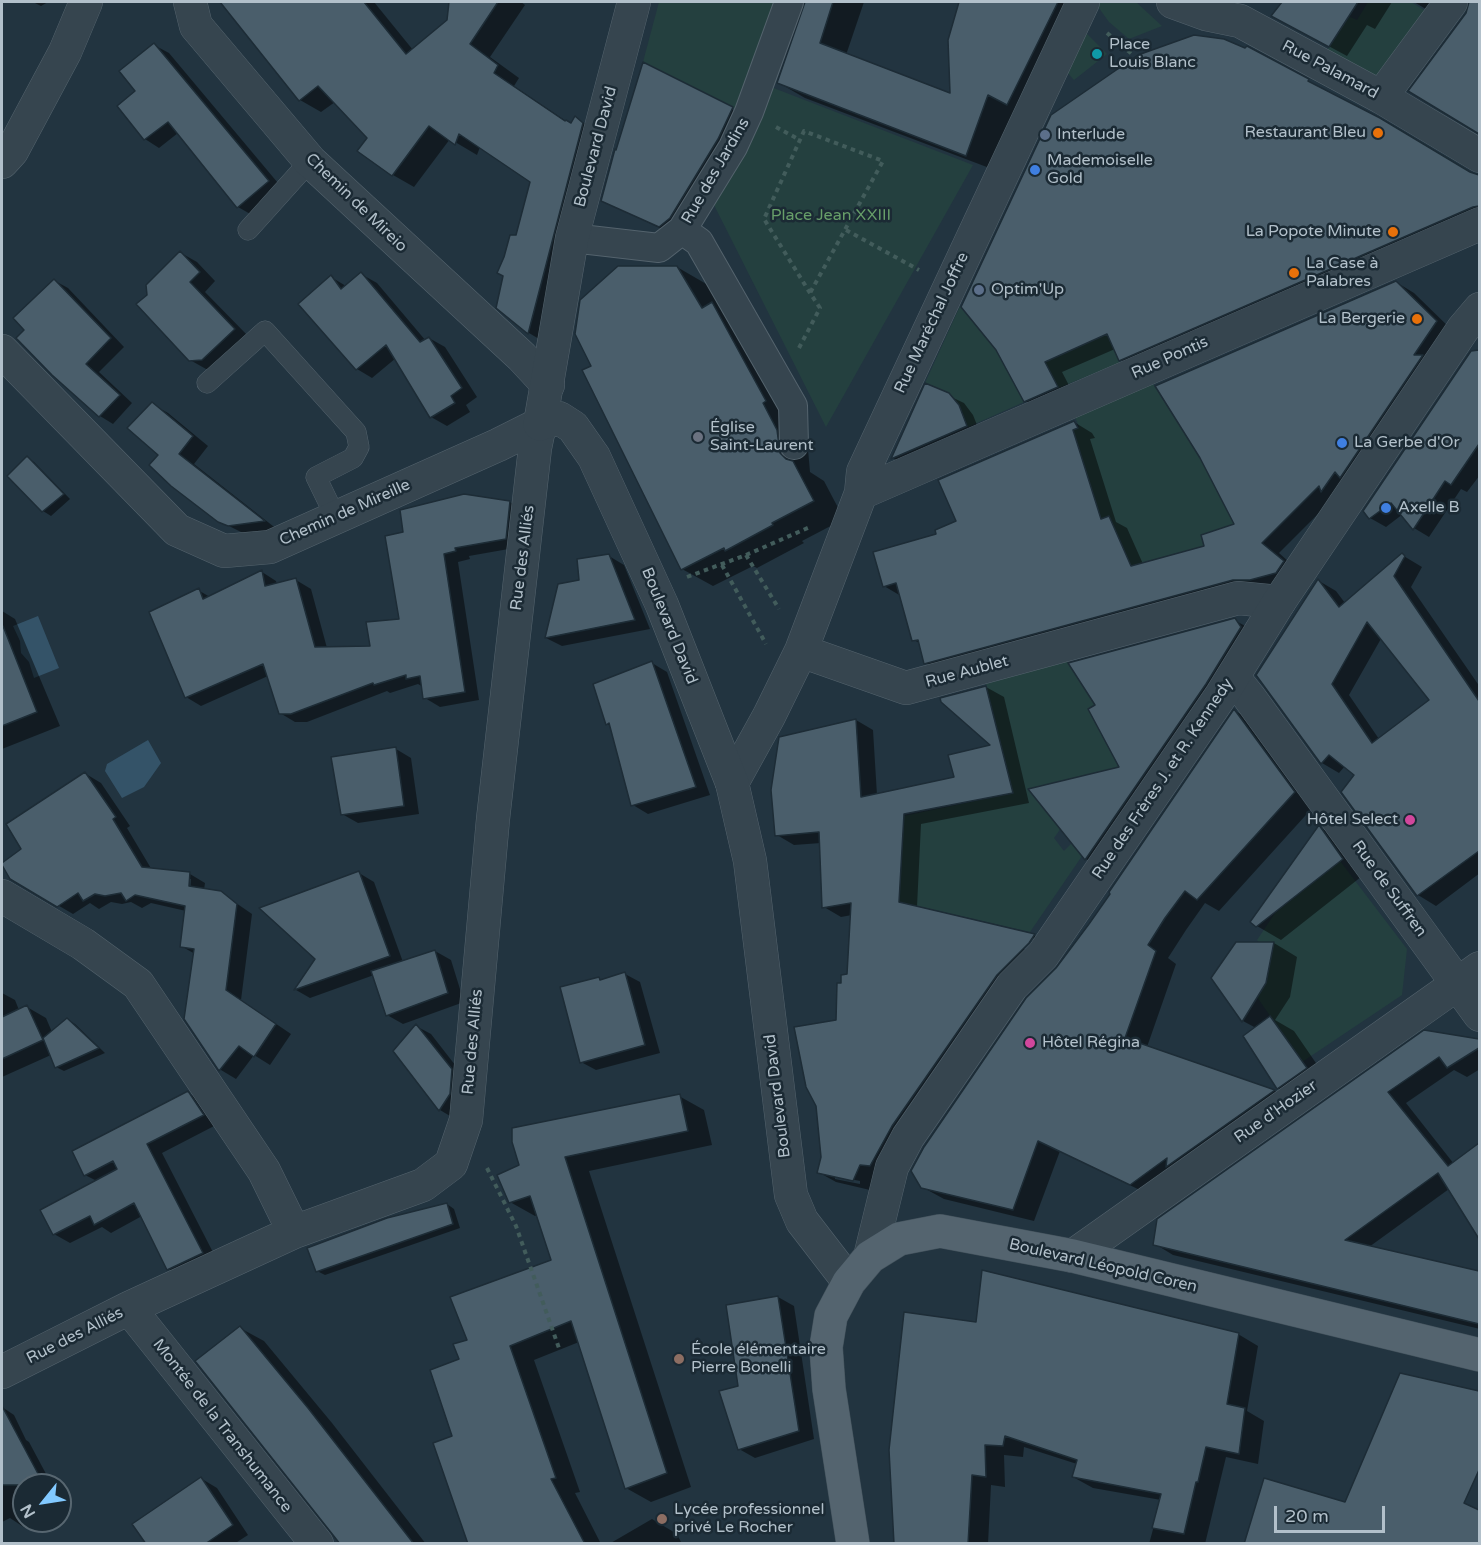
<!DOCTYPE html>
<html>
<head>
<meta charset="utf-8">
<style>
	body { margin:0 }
	#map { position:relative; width:1481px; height:1545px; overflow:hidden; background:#223440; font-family:"Varela Round",sans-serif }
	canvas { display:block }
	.frame { position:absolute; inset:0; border:3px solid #b2c0ca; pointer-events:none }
	.north { position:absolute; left:12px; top:1473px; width:60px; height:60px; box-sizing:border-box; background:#1b2a34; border:2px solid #576670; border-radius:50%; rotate:240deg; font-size:16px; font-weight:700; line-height:24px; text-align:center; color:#b2c0ca }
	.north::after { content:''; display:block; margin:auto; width:21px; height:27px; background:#82c9ff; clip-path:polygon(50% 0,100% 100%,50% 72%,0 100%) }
	.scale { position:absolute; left:1274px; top:1506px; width:111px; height:27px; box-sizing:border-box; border:3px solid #b2c0ca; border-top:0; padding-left:8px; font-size:18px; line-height:21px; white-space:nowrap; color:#b2c0ca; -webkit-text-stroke:4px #1b2a34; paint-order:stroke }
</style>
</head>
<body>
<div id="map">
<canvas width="1481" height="1545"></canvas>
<div class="frame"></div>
<div class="north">N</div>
<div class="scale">20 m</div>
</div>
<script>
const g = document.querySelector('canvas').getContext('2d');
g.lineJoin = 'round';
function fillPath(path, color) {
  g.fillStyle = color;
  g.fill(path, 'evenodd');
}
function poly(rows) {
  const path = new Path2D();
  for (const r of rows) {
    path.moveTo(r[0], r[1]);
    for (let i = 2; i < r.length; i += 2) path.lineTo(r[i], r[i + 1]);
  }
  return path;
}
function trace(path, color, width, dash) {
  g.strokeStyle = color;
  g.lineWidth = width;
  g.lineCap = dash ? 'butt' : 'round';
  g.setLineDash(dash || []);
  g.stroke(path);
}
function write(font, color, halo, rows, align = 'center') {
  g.font = font + ' "Varela Round",sans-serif';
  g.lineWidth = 5;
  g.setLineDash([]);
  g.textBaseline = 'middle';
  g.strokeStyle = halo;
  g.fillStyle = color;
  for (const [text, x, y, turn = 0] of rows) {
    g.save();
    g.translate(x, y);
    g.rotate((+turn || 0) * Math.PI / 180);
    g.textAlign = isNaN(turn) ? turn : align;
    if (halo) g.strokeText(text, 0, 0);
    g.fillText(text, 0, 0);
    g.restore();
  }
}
fillPath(poly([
	[659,2,778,2,741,112,643,62],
	[1097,2,1136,2,1162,26,1129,39,1109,22,1096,4],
	[1368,2,1411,2,1427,12,1374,84,1324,55,1348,16,1357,20],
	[1083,30,1107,54,1074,80,1063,68],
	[771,87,973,165,826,427,714,205],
	[960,306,996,350,1024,402,968,427,959,405,949,393,925,383],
	[1084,315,1095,339,1107,334,1120,363,1058,388,1054,379,1042,368,1045,350],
	[1151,381,1192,444,1226,429,1234,524,1201,535,1204,546,1131,566,1109,516,1101,519,1073,430,1079,427,1074,414],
	[1067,661,1095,705,1088,709,1129,787,1061,828,1054,838,1064,851,1072,843,1082,856,1030,932,899,902,904,816,1013,793,986,684],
	[1340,861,1407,949,1402,995,1302,1062,1257,997,1266,983,1269,969,1264,950,1257,940,1275,913]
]), '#24403f');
fillPath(poly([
	[38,616,59,668,34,678,29,662,21,653,20,641,13,626],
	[148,740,161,763,144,787,122,798,105,771,107,764]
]), '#345368');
fillPath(poly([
	[33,2,48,2,41,6],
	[222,2,374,2,413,50,449,20,451,2,521,2,525,5,490,57,519,78,514,86,572,125,576,118,597,131,549,345,529,333,498,307,532,182,480,147,477,155,450,139,414,187,393,175,359,151,369,138,335,102,321,112,300,100],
	[798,2,864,2,846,55,951,95,949,40,961,2,1090,2,1034,118,1015,109,992,169,805,98,779,83,806,5],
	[1284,2,1392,2,1375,29,1367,25,1347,56,1273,16],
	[1414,2,1453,2,1441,18],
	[1471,2,1480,2,1480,132,1411,91,1468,13],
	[154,45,169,53,283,189,252,215,238,207,178,133,159,148,145,139,137,91],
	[644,64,747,117,674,235,618,208],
	[1308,81,1471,174,1480,176,1480,221,1138,370,1120,359,1115,349,1062,372,1075,397,1043,411,1025,401,997,349],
	[181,253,197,262,215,281,205,292,250,338,218,369,206,369,190,360,148,296],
	[677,267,708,285,793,421,808,449,810,472,824,481,844,519,802,541,804,543,757,568,753,566,713,586,682,569,593,366],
	[361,274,377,283,426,341,429,338,445,347,477,397,466,405,470,412,447,426,431,417,396,358,372,378,357,369,331,277,346,286],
	[55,281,68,288,124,347,99,372,132,403,113,424,100,416,53,374,26,330],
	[1396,282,1414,293,1454,332,1334,498,1279,553,1300,572,1293,583,943,673,925,663,921,644,914,640,901,596,884,586,938,535,957,522,1074,422,1092,433,1095,438,1090,439,1116,522,1127,528,1143,564,1205,547,1236,525],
	[1480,352,1480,475,1467,492,1461,489,1429,537,1414,528,1403,514,1386,527,1370,518,1472,353],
	[926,385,964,403,973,415,981,435,906,466,893,458],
	[152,404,168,413,208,446,194,464,278,530,245,534,219,521,161,455],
	[27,458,34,462,70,499,51,516,43,511,9,476],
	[510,502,524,510,520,547,469,556,470,559,458,562,479,700,440,707,425,698,423,687,418,684,390,693,387,691,307,722,295,722,280,713,268,676,201,706,186,697,198,590,210,597,262,572,276,581,277,585,296,580,311,589,327,648,372,647,401,620,387,538],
	[1402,555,1422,567,1411,587,1480,687,1480,873,1436,906,1418,895,1343,792,1356,774,1345,766,1339,773,1322,763,1319,581,1336,591,1345,603],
	[1382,637,1431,700,1379,739,1349,695],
	[609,556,624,565,650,629,562,646,546,638,581,581],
	[2,611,15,619,60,726,2,749],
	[1234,620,1251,629,1102,868,1086,859,1031,790,1122,768],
	[652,663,667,672,710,795,648,814,633,805,612,727,607,724],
	[986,687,1004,697,1029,803,921,824,917,907,1034,935,1051,945,870,1190,836,1182,818,1172,822,1157,842,985,848,976,852,915,841,917,824,907,821,843,794,845,777,835,780,738,856,720,873,730,877,795,955,778,993,745],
	[1030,938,1034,938,1026,950,1023,948],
	[835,1176,860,1181,860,1184,835,1179],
	[1235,711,1256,723,1315,805,1219,911,1205,903,1186,930,1168,958,1176,964,1147,1047,1275,1091,1295,1103,1152,1196,1060,1151,1034,1221,944,1199,922,1187,1058,969,1090,925],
	[396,749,411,758,419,814,358,823,342,814],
	[86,774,101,783,130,826,127,828,152,870,190,874,205,883,204,890,220,892,252,914,241,1000,291,1034,270,1065,254,1055,236,1079,221,1070,186,1018,195,954,181,946,186,911,151,903,142,908,131,902,122,904,111,902,99,909,90,903,73,914,11,878,23,849],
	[188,879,191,879,190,894],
	[1319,827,1343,840,1366,873,1281,940,1257,926],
	[359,873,374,882,403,962,435,951,451,960,464,1002,403,1024,387,1015,374,975,310,998,296,990,317,959],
	[1274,943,1297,957,1290,997,1275,1020,1294,1031,1329,1082,1302,1101,1278,1088,1256,1028,1243,1021,1213,978],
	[625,974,640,982,660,1053,596,1070,581,1062,599,979,602,980],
	[2,993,15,1000,19,1010,27,1007,46,1018,52,1032,68,1020,75,1024,105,1053,64,1071,56,1067,51,1055,2,1077],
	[416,1026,431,1034,466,1079,455,1119,440,1110,395,1051],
	[1425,1032,1480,1040,1480,1069,1467,1077,1454,1070,1406,1103,1454,1164,1480,1145,1480,1241,1449,1189,1369,1247,1480,1273,1480,1329,1173,1255,1155,1244],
	[188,1093,204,1102,218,1124,162,1153,218,1262,184,1278,169,1269,142,1216,111,1233,102,1227,70,1243,54,1234,97,1181,85,1175],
	[679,1096,704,1110,712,1145,589,1171,691,1487,651,1502,626,1488,579,1342,534,1360,580,1492,575,1493,601,1544,470,1544,454,1437,461,1360,468,1341,553,1261,538,1215,535,1216,510,1202,499,1176],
	[447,1204,454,1209,460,1228,325,1275,317,1271],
	[778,1297,794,1306,814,1439,755,1458,739,1449,739,1387],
	[978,1323,1238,1334,1258,1346,1247,1411,1264,1421,1258,1464,1226,1457,1205,1544,1149,1544,1161,1500,1093,1488,1073,1477,1077,1464,1024,1447,1023,1457,1004,1455,1005,1487,991,1485,988,1544,895,1544],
	[240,1328,264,1341,332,1423,426,1544,342,1544],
	[1401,1374,1480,1393,1480,1455,1405,1430],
	[2,1407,14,1415,26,1440,29,1442,52,1485,24,1485,24,1521,38,1521,25,1528,10,1518,2,1522],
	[202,1479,217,1488,248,1535,234,1544,147,1544],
	[60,1499,64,1507,60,1509],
	[652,1519,677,1534,682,1544,609,1544]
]), '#0007');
const building = poly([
	[220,2,364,2,406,54,447,20,449,2,498,2,470,44,498,65,494,73,565,121,566,120,571,123,575,116,583,123,528,334,496,308,503,276,497,273,504,257,510,235,516,235,530,182,459,134,455,145,429,126,392,176,357,151,367,138,318,86,299,101,220,2],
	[805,2,833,2,820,43,950,93,948,40,959,2,1058,2,1007,105,988,95,966,156,777,83,805,2],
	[1282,2,1358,2,1329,47,1271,16,1282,2],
	[1469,2,1479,2,1479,134,1408,91,1466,13,1469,2],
	[1194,35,1224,39,1245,48,1247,46,1309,79,1308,81,1380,118,1470,172,1479,175,1479,206,1473,207,1119,361,1107,334,1045,362,1058,387,1024,402,996,350,961,307,1051,115,1138,55,1194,35],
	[154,43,269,181,237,208,168,122,144,140,117,106,135,91,119,71,154,43],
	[643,62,733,107,718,139,670,218,659,227,601,201,615,149,616,150,643,62],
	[180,251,200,272,190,282,235,329,202,360,189,361,136,304,147,295,146,285,180,251],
	[618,266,677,266,702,308,712,302,766,401,763,403,777,430,780,453,786,459,793,461,814,501,772,523,773,525,725,551,724,548,681,570,582,370,591,366,575,334,580,300,618,266],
	[361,272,420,342,429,337,462,388,451,396,455,403,430,418,386,345,356,370,298,304,331,275,341,289,361,272],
	[54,279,111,338,86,364,120,395,99,417,52,375,16,338,24,330,13,318,54,279],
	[1396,281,1437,321,1414,355,1423,355,1340,478,1335,472,1321,492,1319,486,1262,543,1284,561,1276,573,1250,580,1233,580,924,664,918,640,912,641,896,583,883,587,873,552,936,534,935,530,956,521,938,480,1074,421,1078,428,1073,430,1101,519,1109,516,1131,566,1204,546,1201,535,1234,524,1200,458,1155,386,1396,281],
	[1479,350,1479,444,1451,485,1445,481,1413,530,1391,503,1369,519,1363,511,1471,351,1479,350],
	[925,383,949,393,959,405,967,426,891,459,925,383],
	[152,402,193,436,179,454,265,521,228,526,218,522,171,486,149,465,158,455,127,428,152,402],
	[27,456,64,494,42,512,7,476,27,456],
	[464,494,510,501,506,539,455,548,456,551,444,554,465,692,423,699,420,676,406,679,406,675,374,685,373,683,291,714,279,714,263,664,185,698,149,612,199,588,203,599,262,570,265,586,296,578,315,647,370,646,366,622,399,619,385,536,403,532,400,510,464,494],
	[1402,553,1405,556,1394,576,1479,701,1479,851,1417,896,1341,792,1354,775,1329,755,1321,764,1256,675,1318,579,1339,607,1402,553],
	[1367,622,1429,700,1372,743,1332,684,1367,622],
	[609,554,635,620,545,638,558,584,579,580,577,559,609,554],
	[1235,618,1241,627,1206,684,1085,860,1028,789,1119,767,1088,709,1095,705,1068,663,1235,618],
	[3,626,37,712,2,726,2,627,3,626],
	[652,661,696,787,631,806,609,723,606,725,593,684,652,661],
	[986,686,1013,793,904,814,899,902,1035,934,1029,943,997,975,892,1126,870,1166,860,1165,853,1181,817,1173,821,1157,816,1106,806,1087,794,1027,836,1020,837,983,841,983,841,975,847,974,851,903,822,908,819,832,775,836,771,790,779,737,856,719,861,797,954,777,948,755,990,745,941,702,940,698,986,686],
	[1234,709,1295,792,1197,900,1185,891,1165,918,1148,945,1156,951,1125,1038,1275,1090,1166,1167,1167,1158,1130,1185,1038,1141,1013,1210,921,1188,911,1171,924,1147,1026,998,1056,968,1089,924,1110,894,1109,892,1234,709],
	[396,747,404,806,341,815,331,757,396,747],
	[85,772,116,817,113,819,142,867,190,872,189,886,221,891,237,904,226,990,276,1024,254,1057,239,1046,219,1071,184,1019,194,949,180,947,185,906,135,895,126,901,121,893,105,896,95,894,83,901,78,893,57,907,10,879,2,865,2,863,21,849,6,824,85,772],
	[1319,825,1343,859,1256,927,1250,922,1319,825],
	[359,871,390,956,294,990,315,959,259,908,359,871],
	[1236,942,1274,942,1266,983,1242,1022,1211,978,1236,942],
	[435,950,448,993,386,1016,371,971,435,950],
	[625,972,645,1045,580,1063,560,987,599,977,600,980,625,972],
	[27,1005,43,1040,2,1059,2,1017,27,1005],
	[1270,1016,1307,1068,1277,1089,1243,1036,1270,1016],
	[67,1018,99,1048,55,1068,43,1038,67,1018],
	[416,1024,452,1069,450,1094,439,1111,393,1051,416,1024],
	[1424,1030,1479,1039,1479,1048,1447,1068,1439,1057,1388,1092,1448,1166,1479,1143,1479,1239,1438,1173,1345,1240,1479,1271,1479,1324,1153,1245,1157,1219,1424,1030],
	[188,1091,204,1115,147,1144,203,1253,167,1270,134,1203,94,1225,90,1216,53,1235,40,1210,117,1169,113,1161,84,1176,72,1151,188,1091],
	[680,1094,688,1131,565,1157,667,1473,625,1489,571,1321,510,1346,556,1478,551,1479,585,1544,468,1544,433,1443,452,1436,430,1370,459,1359,453,1344,467,1340,450,1297,551,1260,530,1196,509,1203,497,1175,519,1165,512,1142,512,1128,680,1094],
	[447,1203,453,1224,316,1272,307,1248,387,1218,447,1203],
	[982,1270,1239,1333,1227,1404,1245,1408,1239,1454,1206,1447,1198,1482,1196,1482,1184,1534,1152,1528,1161,1494,1072,1477,1077,1460,1005,1436,1003,1446,985,1445,986,1477,972,1475,968,1544,894,1544,889,1450,904,1312,976,1322,982,1270],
	[778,1296,799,1431,738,1450,719,1391,738,1386,726,1305,778,1296],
	[240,1326,308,1408,414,1544,340,1544,333,1535,195,1361,240,1326],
	[1400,1373,1479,1391,1479,1470,1464,1503,1479,1510,1479,1544,1244,1544,1264,1478,1345,1502,1400,1373],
	[2,1406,44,1485,2,1485,2,1406],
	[201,1477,233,1525,205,1544,146,1544,132,1524,201,1477]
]);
fillPath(building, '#4a5e6b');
trace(building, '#1d2c36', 1.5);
const service = poly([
	[248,230,310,161],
	[207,383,265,331,356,432,359,447,353,458,316,477,336,518]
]);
const pedestrian = poly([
	[682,230,699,242,793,406,794,445],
	[572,238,659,248,682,230,733,147,749,112,789,2]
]);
const minor = poly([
	[190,2,196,26,310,161,522,357,548,385],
	[1173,2,1206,14,1240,21,1381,97,1480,156],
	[1381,97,1451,2],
	[2,162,12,151,65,52,86,2],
	[2,351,177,530,224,551,270,547,498,445,540,424],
	[861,493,1480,224],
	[801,651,906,688,1238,598,1279,602],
	[1233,677,1249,697,1480,1015],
	[732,783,769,716,801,651,861,493,863,472,1083,2],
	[2,896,83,944,138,984,264,1171,294,1232],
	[1073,1256,1480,968],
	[129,1308,317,1544],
	[2,1372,129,1308,294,1232,423,1185,451,1164,466,1120,493,819,535,448,540,424]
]);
const tertiary = poly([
	[634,2,572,238,540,424,559,418,573,427,594,457,662,605,732,783,750,861,791,1195,802,1221,849,1282],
	[870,1257,892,1167,908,1137,1012,986,1043,955,1222,694,1279,602,1463,329,1480,309]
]);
const primary = poly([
	[853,1544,829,1389,826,1347,831,1316,849,1282,870,1257,899,1239,940,1231,1073,1256,1480,1355]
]);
trace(service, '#54636d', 21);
trace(pedestrian, '#54636d', 30);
trace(minor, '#54636d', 34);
trace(tertiary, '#54636d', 34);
trace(primary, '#42515b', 34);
trace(poly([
	[1107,33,1132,54],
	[776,127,800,140],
	[846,230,919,270],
	[799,348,820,308,810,293,764,219,804,131,883,161,810,293],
	[746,555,779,609],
	[722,565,766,644],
	[687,577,746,555,810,527],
	[487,1168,516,1226,560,1351]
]), '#425c5b', 4, [4.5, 4.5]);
trace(service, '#36454f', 20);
trace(pedestrian, '#36454f', 28);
trace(minor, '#36454f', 33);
trace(tertiary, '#36454f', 33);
trace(primary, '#54646f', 33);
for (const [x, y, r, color] of [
	[1097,54,6,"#0f9aa8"],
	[1378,133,6,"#e8710a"],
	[1045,135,6,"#5c6f8a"],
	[1035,170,6,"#3f7fe0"],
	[1393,232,6,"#e8710a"],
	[1294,273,6,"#e8710a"],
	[979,290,6,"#5c6f8a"],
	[1417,319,6,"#e8710a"],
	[698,437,6,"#6b7280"],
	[1342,443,6,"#3f7fe0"],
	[1386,508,6,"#3f7fe0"],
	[1410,820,6,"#d1479c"],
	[1030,1043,6,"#d1479c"],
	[679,1359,6,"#8d6e63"],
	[662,1519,6,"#8d6e63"]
]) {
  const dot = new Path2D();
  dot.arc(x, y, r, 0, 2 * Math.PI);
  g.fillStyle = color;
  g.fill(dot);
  trace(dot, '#1b2a34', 2);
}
write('16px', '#b2c0ca', '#1b2a34', [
	["Place",1109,45],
	["Louis Blanc",1109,63],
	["Restaurant Bleu",1366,133,"right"],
	["Interlude",1057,135],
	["Mademoiselle",1047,161],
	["Gold",1047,179],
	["La Popote Minute",1381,232,"right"],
	["La Case à",1306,264],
	["Palabres",1306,282],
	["Optim'Up",991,290],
	["La Bergerie",1405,319,"right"],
	["Église",710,428],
	["Saint-Laurent",710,446],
	["La Gerbe d'Or",1354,443],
	["Axelle B",1398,508],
	["Hôtel Select",1398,820,"right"],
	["Hôtel Régina",1042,1043],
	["École élémentaire",691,1350],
	["Pierre Bonelli",691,1368],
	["Lycée professionnel",674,1510],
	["privé Le Rocher",674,1528]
], 'left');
write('16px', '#b2c0ca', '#1b2a34', [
	["Rue Palamard",1330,70,28],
	["Boulevard David",596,147,-75],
	["Rue des Jardins",716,171,-60],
	["Chemin de Mireio",356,203,44],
	["Rue Maréchal Joffre",932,323,-65],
	["Rue Pontis",1170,358,-24],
	["Chemin de Mireille",345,513,-24],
	["Rue des Alliés",523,558,-83],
	["Boulevard David",669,626,68],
	["Rue Aublet",967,672,-15],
	["Rue des Frères J. et R. Kennedy",1163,779,-56],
	["Rue de Suffren",1389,889,54],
	["Rue des Alliés",473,1042,-85],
	["Boulevard David",778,1096,-97],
	["Rue d'Hozier",1276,1112,-35],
	["Boulevard Léopold Coren",1103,1266,13],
	["Rue des Alliés",75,1336,-27],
	["Montée de la Transhumance",222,1426,52]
]);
write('16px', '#679e69', '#1b2a34', [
	["Place Jean XXIII",831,216]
]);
</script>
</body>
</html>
